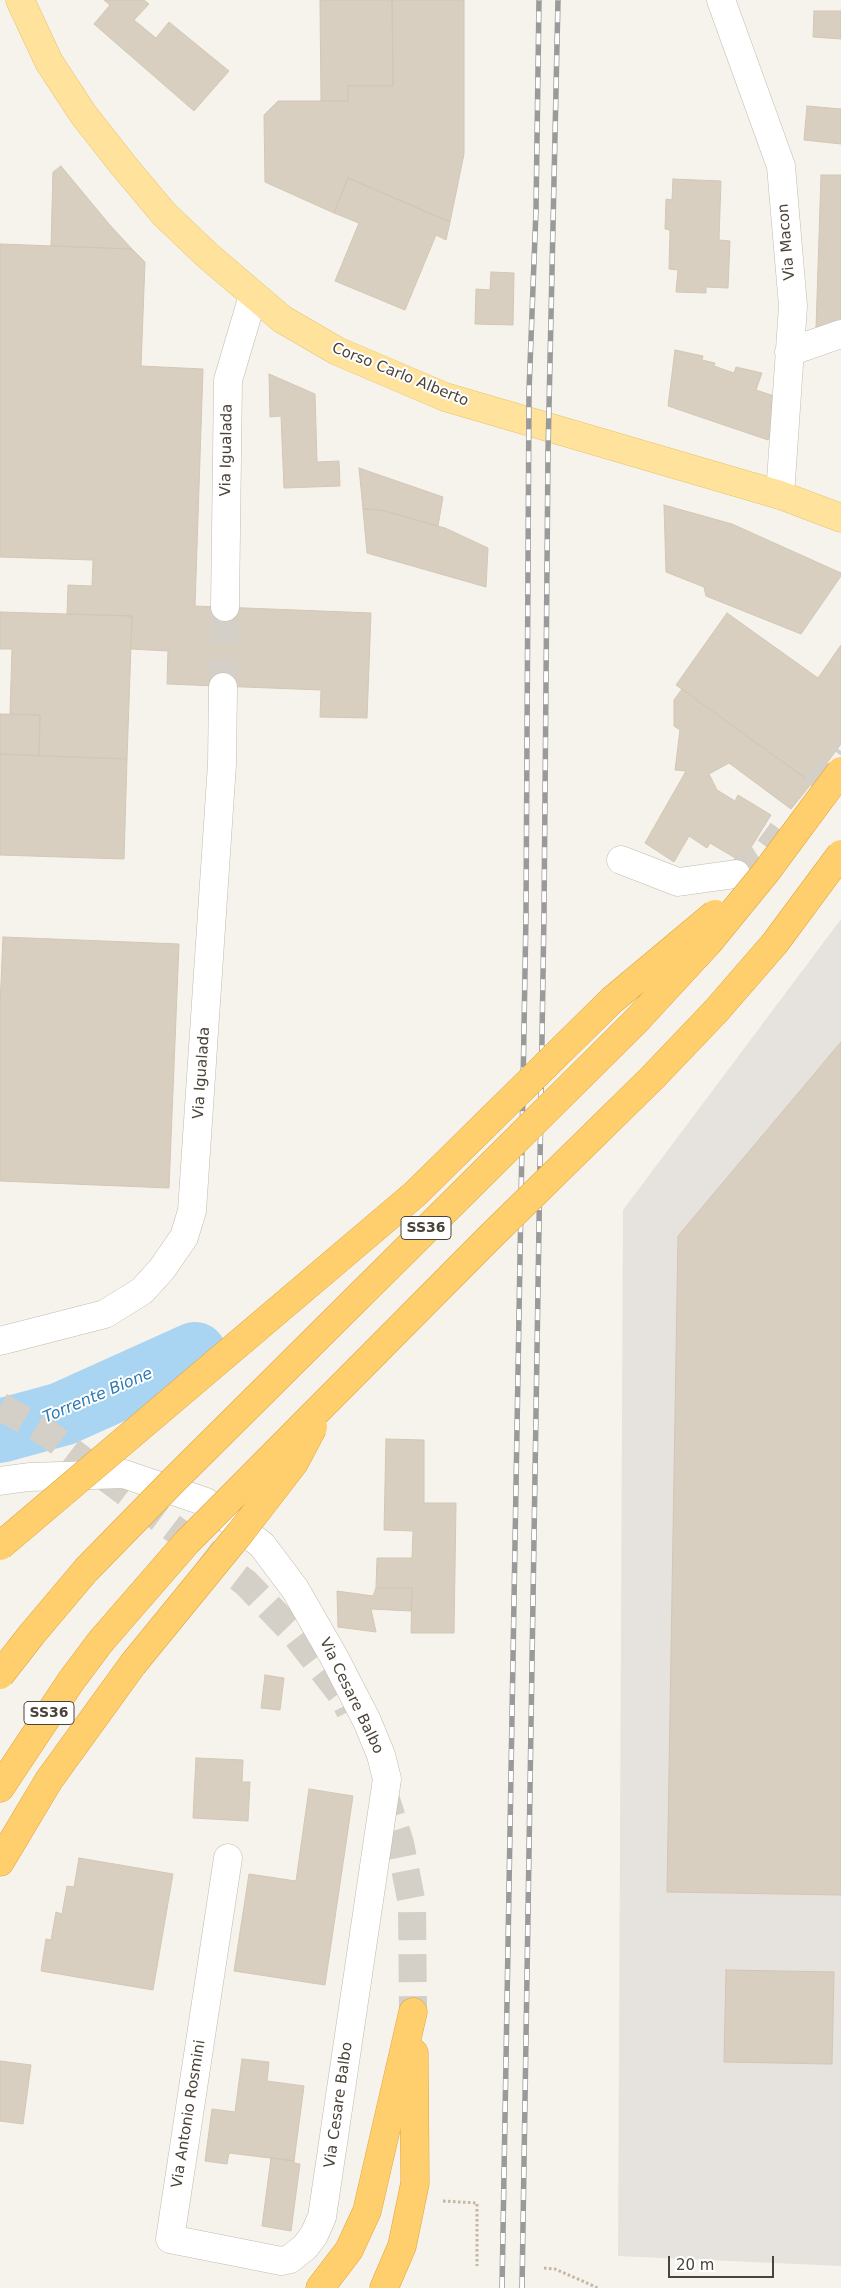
<!DOCTYPE html>
<html>
<head>
<meta charset="utf-8">
<style>
	body { margin:0 }
	#map { position:relative; width:841px; height:2288px; overflow:hidden; background:#f6f3ec; font-family:"DejaVu Sans",sans-serif }
	canvas { display:block }
	.scale { position:absolute; left:668px; top:2256px; width:106px; height:22px; box-sizing:border-box; border:2px solid #4b4439; border-top:0; padding-left:6px; font-size:15px; line-height:18px; white-space:nowrap; color:#4b4439; -webkit-text-stroke:4px #fff; paint-order:stroke }
</style>
</head>
<body>
<div id="map">
<canvas width="841" height="2288"></canvas>
<div class="scale">20 m</div>
</div>
<script>
const g = document.querySelector('canvas').getContext('2d');
g.lineJoin = 'round';
function fillPath(path, color) {
  g.fillStyle = color;
  g.fill(path, 'evenodd');
}
function poly(rows) {
  const path = new Path2D();
  for (const r of rows) {
    path.moveTo(r[0], r[1]);
    for (let i = 2; i < r.length; i += 2) path.lineTo(r[i], r[i + 1]);
  }
  return path;
}
function trace(path, color, width, dash) {
  g.strokeStyle = color;
  g.lineWidth = width;
  g.lineCap = dash ? 'butt' : 'round';
  g.setLineDash(dash || []);
  g.stroke(path);
}
function write(font, color, halo, rows, align = 'center') {
  g.font = font + ' "DejaVu Sans",sans-serif';
  g.lineWidth = 4;
  g.setLineDash([]);
  g.textBaseline = 'middle';
  g.strokeStyle = halo;
  g.fillStyle = color;
  for (const [text, x, y, turn = 0] of rows) {
    g.save();
    g.translate(x, y);
    g.rotate((+turn || 0) * Math.PI / 180);
    g.textAlign = isNaN(turn) ? turn : align;
    if (halo) g.strokeText(text, 0, 0);
    g.fillText(text, 0, 0);
    g.restore();
  }
}
fillPath(poly([
	[841,919,841,2266,618,2256,623,1210]
]), '#e6e2dd');
trace(poly([
	[0,1431,62,1414,195,1354]
]), '#a9d4f2', 64);
const building = poly([
	[104,0,144,0,149,4,134,20,156,38,169,22,229,71,194,111,94,24,110,5,104,0],
	[320,0,392,0,393,86,348,86,348,101,321,101,320,0],
	[392,0,464,0,464,154,450,222,348,178,334,213,265,182,264,115,278,101,348,101,348,86,393,86,392,0],
	[814,11,841,11,841,39,813,37,814,11],
	[807,106,841,109,841,144,804,140,807,106],
	[61,166,109,224,132,249,51,246,53,172,61,166],
	[821,175,841,175,841,325,816,329,821,175],
	[348,178,450,222,446,240,436,235,405,310,335,281,359,223,334,213,348,178],
	[673,179,721,181,719,240,730,241,728,288,706,287,706,293,676,292,678,270,669,269,670,230,665,229,666,199,672,200,673,179],
	[0,244,132,249,145,262,141,366,203,369,195,606,371,613,367,718,320,717,321,690,167,684,168,651,131,649,132,616,67,614,68,585,92,586,93,560,0,557,0,244],
	[491,272,514,273,513,325,475,324,476,289,490,290,491,272],
	[675,350,703,356,702,360,715,363,714,366,734,373,736,367,762,373,756,390,777,397,776,420,768,440,668,406,675,350],
	[269,374,315,394,317,462,339,461,340,486,284,488,281,416,270,417,269,374],
	[359,468,443,497,438,526,381,510,363,509,359,468],
	[664,505,732,524,841,573,841,576,801,634,706,596,704,587,666,572,664,505],
	[363,509,381,510,445,528,488,548,486,587,367,553,363,509],
	[0,612,132,616,127,759,39,756,40,715,10,714,12,649,0,649,0,612],
	[727,613,818,678,841,645,841,744,812,783,676,685,727,613],
	[682,689,812,783,791,809,729,763,709,774,717,790,735,801,738,795,771,815,742,862,710,843,707,848,689,836,674,862,645,843,686,771,675,770,680,730,674,726,674,700,682,689],
	[0,714,40,715,39,756,0,754,0,714],
	[0,754,127,759,124,859,0,855,0,754],
	[3,937,179,944,169,1188,0,1181,0,1006,3,937],
	[841,1042,841,1895,667,1892,678,1236,841,1042],
	[386,1439,424,1440,424,1503,456,1503,454,1633,411,1633,412,1588,376,1588,377,1558,412,1558,413,1531,384,1530,386,1439],
	[376,1588,412,1588,411,1611,371,1609,376,1632,338,1627,337,1591,373,1596,376,1588],
	[265,1675,284,1678,280,1710,261,1708,265,1675],
	[196,1758,243,1760,242,1782,250,1782,248,1821,193,1818,196,1758],
	[309,1789,353,1796,325,1985,234,1971,249,1874,296,1881,309,1789],
	[79,1858,173,1874,153,1990,41,1971,46,1939,51,1940,56,1912,62,1914,67,1886,74,1887,79,1858],
	[726,1970,834,1972,832,2064,724,2062,726,1970],
	[242,2059,269,2062,267,2081,304,2086,294,2161,229,2153,227,2164,205,2161,212,2109,235,2112,242,2059],
	[0,2061,31,2065,23,2124,0,2121,0,2061],
	[271,2158,294,2161,294,2163,300,2164,291,2231,262,2226,271,2158]
]);
fillPath(building, '#d8cfc1');
trace(building, '#d3c7b4', 1);
trace(poly([
	[223,687,225,607],
	[814,788,841,751],
	[736,874,763,857,782,831]
]), '#d4d0c8', 28, [28, 14]);
trace(poly([
	[0,1406,48,1434,246,1583,295,1634,342,1695,350,1711],
	[383,1790,400,1843,412,1904,413,2012]
]), '#d4d0c8', 28, [28, 14]);
const minor = poly([
	[721,0,781,166,793,306,780,495],
	[789,352,841,334],
	[225,607,228,380,253,296],
	[621,860,678,882,736,874],
	[0,1341,105,1314,142,1291,162,1269,184,1237,192,1211,222,764,223,687],
	[0,1481,29,1477,124,1474,206,1502,262,1545,295,1589,334,1657,367,1721,381,1755,387,1779,322,2217,314,2235,305,2247,290,2259,281,2261,170,2239,228,1858]
]);
const major = poly([
	[20,0,49,62,83,114,123,165,164,214,207,255,282,319,337,351,445,397,780,495,841,518]
]);
const highway = poly([
	[0,1788,71,1681,101,1641],
	[0,1862,49,1780,133,1664],
	[320,2288,349,2250,367,2211,413,2012],
	[384,2288,402,2246,415,2183,414,2053]
]);
trace(minor, '#c2bbae', 29);
trace(major, '#e6c16a', 29);
trace(highway, '#e0a43c', 29);
trace(poly([
	[443,2201,477,2203,477,2266],
	[544,2268,555,2269,598,2288]
]), '#c4b79f', 3, [2.5, 2.5]);
trace(minor, '#fff', 28);
trace(major, '#ffe39c', 28);
trace(highway, '#ffcf6e', 28);
const rail = poly([
	[502,2288,526,914,529,391,536,210,539,0],
	[522,2288,544,913,548,452,558,0]
]);
trace(rail, '#9a9a9a', 5.5);
trace(rail, '#fff', 4, [11]);
const highwayBridge = poly([
	[0,1546,415,1194,612,1000,715,914],
	[101,1641,187,1542,489,1238,652,1078,716,1011,775,943,841,854],
	[133,1664,240,1533,294,1463,313,1427],
	[0,1675,32,1634,86,1570,173,1481,636,1021,708,943,766,872,841,771]
]);
trace(highwayBridge, '#e0a43c', 29, []);
trace(highwayBridge, '#ffcf6e', 28);
for (const [x, y, w] of [
	[426,1228,50],
	[49,1713,50]
]) {
  const box = new Path2D();
  box.roundRect(x - w / 2, y - 11.5, w, 23, 4);
  g.fillStyle = '#fff';
  g.fill(box);
  trace(box, '#4b4439', 1);
}
write('bold 14px', '#4b4439', null, [
	["SS36",426,1228],
	["SS36",49,1713]
]);
write('15px', '#4b4439', '#fff', [
	["Via Macon",787,242,-95],
	["Corso Carlo Alberto",400,375,22],
	["Via Igualada",227,450,-89],
	["Via Igualada",202,1073,-86],
	["Via Cesare Balbo",351,1696,64],
	["Via Cesare Balbo",339,2105,-82],
	["Via Antonio Rosmini",189,2114,-81]
]);
write('italic 16px', '#2e7ab2', '#fff', [
	["Torrente Bione",98,1396,-23]
]);
</script>
</body>
</html>
